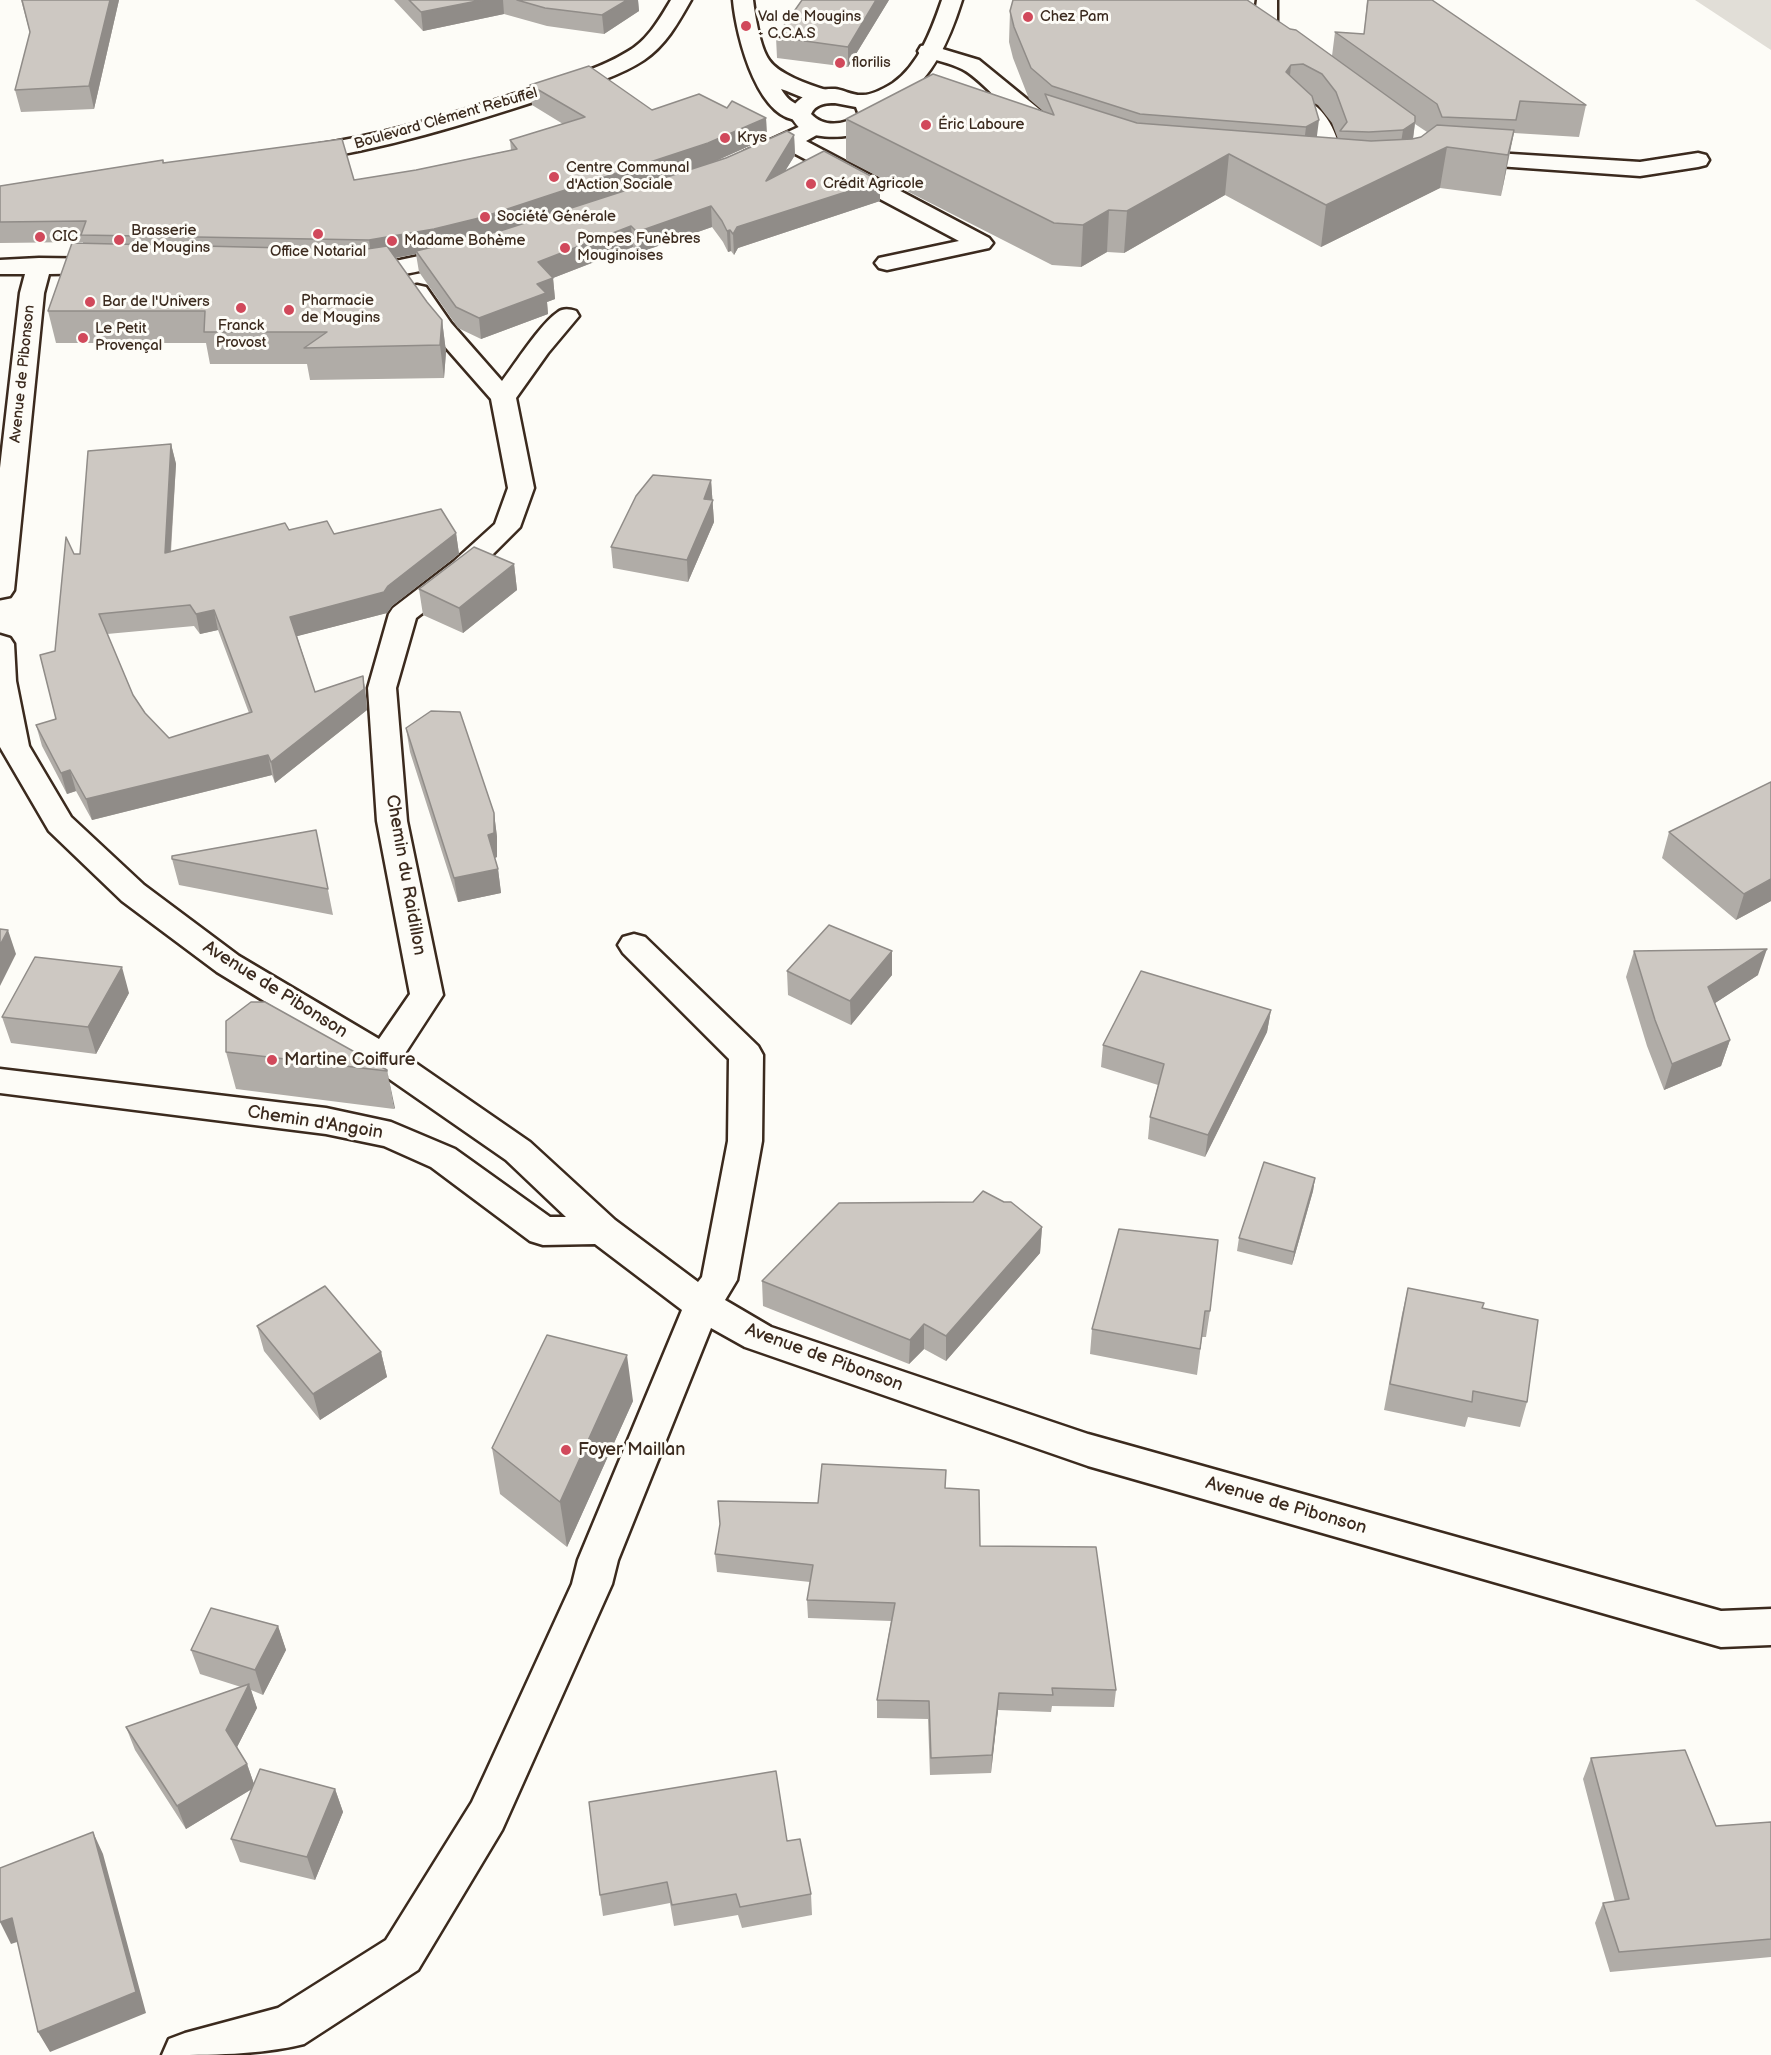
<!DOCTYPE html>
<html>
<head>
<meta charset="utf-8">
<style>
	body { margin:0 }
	canvas { display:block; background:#fdfcf7 }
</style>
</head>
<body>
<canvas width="1771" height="2055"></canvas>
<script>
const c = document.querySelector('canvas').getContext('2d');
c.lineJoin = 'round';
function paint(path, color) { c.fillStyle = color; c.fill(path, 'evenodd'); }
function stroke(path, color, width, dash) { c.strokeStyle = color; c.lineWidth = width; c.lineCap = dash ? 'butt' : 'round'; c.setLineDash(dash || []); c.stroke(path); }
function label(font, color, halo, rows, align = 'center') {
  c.font = font + ' "Balsamiq Sans",sans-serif'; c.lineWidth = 6; c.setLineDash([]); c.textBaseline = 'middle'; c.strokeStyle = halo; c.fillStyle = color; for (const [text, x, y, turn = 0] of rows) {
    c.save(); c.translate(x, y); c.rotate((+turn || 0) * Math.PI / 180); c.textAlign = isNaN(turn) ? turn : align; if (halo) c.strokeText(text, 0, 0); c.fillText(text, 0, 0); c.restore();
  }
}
paint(new Path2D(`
	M1695,0H1771V50Z`), '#e1ded7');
const minor = new Path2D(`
	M671,0H691C678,23 666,45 644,60C615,79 578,88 546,98C465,124 386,149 302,161L294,159L291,154L294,149L302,147C380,136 450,115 524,91C559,80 596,71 627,52C648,40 659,20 671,0Z
	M733,0H753C755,16 760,47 769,60C780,76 814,86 832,92L835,97L832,102C816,106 797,94 781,89C792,108 803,103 811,114L808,119C759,131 736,35 733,0Z
	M1257,0H1277V27L1300,46L1297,51C1286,53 1259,41 1256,29C1253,22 1256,8 1257,0Z
	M929,45L979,60L1061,127L1058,132C1024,140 990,83 962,69C950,63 935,60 921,56L918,51L921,46Z
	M1296,96C1323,103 1336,129 1341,154C1333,166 1314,177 1299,174L1296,169L1299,164L1318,152L1310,126L1285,103L1288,98Z
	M814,120L822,122L825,127L822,132L806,141L989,238L993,243L989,248L887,270L879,268L875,263L879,258L959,241L788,150L760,162L752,164L744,162L741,157L744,152Z
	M1463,151L1640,162L1698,153L1706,155L1709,160L1706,165L1698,167L1640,176L1455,163L1452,158L1455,153Z
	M461,247L469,249L473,254L469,259C439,267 380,283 351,276L347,271L351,266L400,260Z
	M39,258L109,259L117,261L121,266L117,271L109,273L49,274L44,293L14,590L10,596L0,598V468L20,293L25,274H0V260Z
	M417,285L426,287L451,323L502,381C515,364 541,323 558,312C563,308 570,309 576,311L579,316L548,353L516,398L534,488L520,527L473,574L416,618L396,688L407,821L443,995L404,1055L530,1142L615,1220L698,1282L702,1277L728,1141L729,1059L623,953L618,945L623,937L634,934L645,937L758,1046L763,1055L762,1141L737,1280L725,1300L771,1327L1088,1434L1721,1611L1771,1609V1645L1721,1647L1088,1466L745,1347L711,1328L618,1560L612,1584L502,1830L418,1970L304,2044C260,2055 210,2055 162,2055L169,2039L185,2033L278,2008L386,1940L472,1802L485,1774L572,1584L578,1560L682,1310L595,1244L543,1245L530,1241L431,1167L384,1146L326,1134L0,1093V1069L326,1108L391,1122L455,1149L550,1217H566L506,1160L372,1067L217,972L122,901L49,831L0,747V635L10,638L14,644L16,681L29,746L71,817L144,885L239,956L379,1039L410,994L377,821L368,688L389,614L393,608L453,562L495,524L508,488L491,399L433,333L405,292L408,287Z`);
const major = new Path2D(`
	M942,0H962C952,32 936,73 908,93C899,99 887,102 877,105L882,112C878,139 825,141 805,132C798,128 794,121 789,114C796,96 816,88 835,89C844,90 853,96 863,95C872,95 885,88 893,83C919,65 932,29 942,0ZM835,103L856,107L859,115C844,125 824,128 811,114C815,104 826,103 835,103Z`);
stroke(minor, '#3b2a1e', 5);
stroke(major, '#3b2a1e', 5);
paint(minor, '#fdfcf7');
paint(major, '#fdfcf7');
paint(new Path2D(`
	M21,0H119L94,109L21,112L15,90L30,33Z
	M394,0H638L639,11L604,34L547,26L504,14L423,31Z
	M889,0L848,67L777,58L776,37Z
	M1367,0H1432L1586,105L1579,137L1514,133L1501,196L1440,188L1321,247L1225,195L1124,253L1107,252L1081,267L1052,265L846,160V119L1043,111L1029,99L1013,58L1009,42L1010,11L1290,29L1332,56L1335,32L1364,34ZM1314,103L1318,105L1332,123L1338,139L1317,137ZM1415,124L1427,132L1421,137L1413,139Z
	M530,85L652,110L727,108L766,118L767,138L718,160L794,135L795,155L785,171L880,181V201L738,248L734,255L731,251L728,252L723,242L712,227L638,253L633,247L553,278L555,299L547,302L548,314L481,339L458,328L419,272L416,254L395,258L427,302L442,320L446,352L444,378L310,380L307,364H210L206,343H56L48,311L83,244V242L0,243V186L163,160L164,163L354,180L416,170L511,150L510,140L563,124L532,105Z
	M171,444L176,464L171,552L289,530L334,534L456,533L459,554L392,606L387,613L297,636L315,692L363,676L366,697L367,710L275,783L272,775L92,820L76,791L67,794L42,746L36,725L56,719L55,651L74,554H80ZM194,626L200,634L218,630L249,713L169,738L145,713L133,695L107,634Z
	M711,480L714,522L688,582L613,568L611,547Z
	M514,564L517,590L463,633L423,615L419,589Z
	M406,728L494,813L497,837V857L495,858L498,869L501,893L458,902L410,752Z
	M316,830L333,915L179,885L172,859Z
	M1669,832L1771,901L1736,920L1662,858Z
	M892,951V975L851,1025L788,995L787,971Z
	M1634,951L1758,975L1715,1003L1730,1040L1721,1066L1664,1090L1647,1046L1626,977Z
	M129,993L96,1054L11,1043L2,1017Z
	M1271,1010L1267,1032L1205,1157L1148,1139L1150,1117L1158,1085L1101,1067L1103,1045Z
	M226,1052L387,1070L394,1109L236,1089Z
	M1315,1178L1313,1191L1292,1265L1237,1251L1239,1238Z
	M1042,1227L1040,1253L946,1361L924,1349L909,1364L763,1306L762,1281Z
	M1119,1229L1210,1311L1206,1337H1202L1197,1375L1090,1354L1092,1329Z
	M1408,1288L1482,1308L1527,1402L1520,1427L1468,1417L1465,1427L1384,1410L1402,1314Z
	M257,1326L381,1352L387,1377L320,1420L264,1351Z
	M633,1401L567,1547L500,1494L492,1448Z
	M945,1488L980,1546L1116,1690L1114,1707L1052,1706L1051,1712L998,1710L991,1773L930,1775L928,1719L877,1718V1700L891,1621L808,1618L807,1600L810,1582L717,1572L715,1554L818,1503Z
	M278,1626L286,1650L263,1695L251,1690L257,1708L237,1747L247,1764L254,1784L335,1789L343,1812L315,1880L240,1862L231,1839L252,1789L186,1829L135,1750L126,1727L241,1687L200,1674L191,1650Z
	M1591,1758L1716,1826L1771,1822V1957L1610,1972L1595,1923L1603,1903L1615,1902L1583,1779Z
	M787,1841L811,1894L812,1915L742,1928L738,1915L674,1926L670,1903L603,1916L600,1895Z`), '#b0aca7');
paint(new Path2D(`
	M110,0H119L94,109L89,86Z
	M482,0H503L504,14L423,31L421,12Z
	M627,0H638L639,11L604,34L602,15Z
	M876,0H889L848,67V47Z
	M1291,65L1288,96L1286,72Z
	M766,118L767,138L709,164L485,238L416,251V254L372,262L369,240Z
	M1319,120L1315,151L1302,159L1306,127Z
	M1415,122L1411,154L1398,162L1403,130Z
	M1514,130L1506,171L1501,196L1508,155Z
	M794,135L795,155L766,202V181Z
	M1447,147L1440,188L1321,247L1326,205Z
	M1229,154L1225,195L1124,253L1127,211Z
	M880,181V201L738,248L734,255L733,234L737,227Z
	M711,206L712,227L638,253L637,232Z
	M1109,210L1107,252L1081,267L1083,225Z
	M631,226L633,247L553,278L555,299L547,302L548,314L481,339L479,318L537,284L538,262Z
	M730,230L731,251L728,252L727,231Z
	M442,320L446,352L444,378L440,345Z
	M171,444L176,464L169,574L165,553Z
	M711,480L714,522L688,582L687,560L704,499Z
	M456,533L459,554L392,606L387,613L294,637L290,617L388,586Z
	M514,564L517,590L463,633L459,608Z
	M214,610L218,630L200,634L196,614Z
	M363,676L366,697L367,710L275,783L271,762Z
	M268,755L272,775L92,820L86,799Z
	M70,770L76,791L67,794L61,773Z
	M494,813L497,837V857L492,859L488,835Z
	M498,869L501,893L458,902L454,878Z
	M1771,879V901L1736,920L1744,894Z
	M8,930L16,954L0,986V945Z
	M1767,949L1758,975L1700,1013L1708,987Z
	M892,951V975L851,1025L850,1001Z
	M122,967L129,993L96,1054L88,1027Z
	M1271,1010L1267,1032L1205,1157L1208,1135Z
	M1730,1040L1721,1066L1664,1090L1672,1064Z
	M387,1070L395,1108L394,1109L387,1071Z
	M1315,1178L1313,1191L1292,1265L1294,1252Z
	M1042,1227L1040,1253L946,1361V1336Z
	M924,1324V1349L909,1364L910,1340Z
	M381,1352L387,1377L320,1420L313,1394Z
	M627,1355L633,1401L567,1547L560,1502Z
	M278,1626L286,1650L263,1695L255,1670Z
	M249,1684L257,1708L234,1753L226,1730Z
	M999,1693L998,1710L991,1773L992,1755Z
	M247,1764L255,1787L186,1829L177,1806Z
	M335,1789L343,1812L315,1880L307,1857Z
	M93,1832L103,1854L146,2013L50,2052L38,2032Z
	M12,1918L23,1940L11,1944L0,1922Z`), '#908c88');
const building = new Path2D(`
	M22,0H110L89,86L15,90L30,32Z
	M409,0H482L421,12Z
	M517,0H627L602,15L545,8Z
	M802,0H876L848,47L776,37Z
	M1013,0H1247L1290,29L1296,30L1415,116V122L1403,130L1369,132L1340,131L1347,122L1336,92L1322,74L1303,64L1291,65L1286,72L1312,96L1319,120L1306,127L1140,114L1052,86L1031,68L1014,27L1010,11Z
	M1368,0H1432L1586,105L1520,101L1516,120L1442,117L1437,104L1335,32L1364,34Z
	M589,66L652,110L699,94L727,108L732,101L766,118L708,143L483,217L434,229L369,240L81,235L86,221L0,222V186L163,160V163L342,139L354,180L416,170L517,149L510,140L585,117L530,85Z
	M933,74L1054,115L1045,94L1137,123L1371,141L1412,139L1421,137L1437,125L1514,130L1508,155L1447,147L1326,205L1229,154L1127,211L1109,210L1083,225L1054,223L846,119Z
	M787,131L794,135L766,181L824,151L880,181L737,227L733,234L730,230L727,231L722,221L711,206L637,232L631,226L538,262L553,278L537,284L546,293L479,318L456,307L416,251L500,231L726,158Z
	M72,243L330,249H367L387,246L427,302L442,320L440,345L304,348L327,332H204L205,311H48Z
	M171,444L165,553L285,523L289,530L327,521L334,534L441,509L456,533L388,586L384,592L290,617L315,692L363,676L364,689L271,762L268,755L86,799L70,770L61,773L36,725L56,719L40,655L55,651L66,537L74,554H80L88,451ZM190,605L196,614L214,610L252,712L169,738L145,713L133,695L99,614Z
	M653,475L711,480L704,499L713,500L687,560L611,547L636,496Z
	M474,547L514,564L459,608L419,589Z
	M431,711L460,712L494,813V833L488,835L498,869L454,878L406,728Z
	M1771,782V879L1744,894L1669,832Z
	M316,830L328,889L172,859V856Z
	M829,925L892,951L850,1001L787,971Z
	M0,929L8,930L0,945Z
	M1767,949L1708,987L1730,1040L1672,1064L1655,1020L1634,951Z
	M35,957L122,967L88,1027L2,1017Z
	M1141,971L1271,1010L1208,1135L1150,1117L1164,1064L1103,1045Z
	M251,1002H265L387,1070V1071L226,1052V1021Z
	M1264,1162L1315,1178L1294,1252L1239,1238Z
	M983,1191L1004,1202H1011L1042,1227L946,1336L924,1324L910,1340L762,1281L839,1203L973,1202Z
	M1119,1229L1218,1240L1210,1311H1205L1200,1349L1092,1329Z
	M325,1286L381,1352L313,1394L257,1326Z
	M1408,1288L1484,1303L1482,1308L1538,1320L1527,1402L1473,1391L1472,1402L1390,1384Z
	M547,1335L627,1355L560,1502L492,1448Z
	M822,1464L946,1470L945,1488L979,1490L980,1546L1096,1547L1116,1690L1052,1688L1053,1695L999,1693L992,1755L931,1758L929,1701L877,1700L895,1603L807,1600L813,1565L715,1554L720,1524L718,1501L818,1503Z
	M211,1608L278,1626L255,1670L191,1650Z
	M249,1684L226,1730L247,1764L177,1806L126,1727Z
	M1685,1750L1716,1826L1771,1822V1939L1619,1952L1603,1903L1629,1899L1591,1758Z
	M260,1769L335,1789L307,1857L231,1839Z
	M776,1771L787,1841L800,1839L811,1894L740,1907L736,1894L672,1905L667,1882L600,1895L589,1802Z
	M93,1832L136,1992L38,2032L12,1918L0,1922V1868Z`);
paint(building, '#cdc8c2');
stroke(building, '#908c88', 1.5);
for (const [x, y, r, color] of [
	[1028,17,6,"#d1495b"],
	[746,26,6,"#d1495b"],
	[840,63,6,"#d1495b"],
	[926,125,6,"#d1495b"],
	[725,138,6,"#d1495b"],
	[554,177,6,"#d1495b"],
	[811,184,6,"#d1495b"],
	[485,217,6,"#d1495b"],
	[318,234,6,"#d1495b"],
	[40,237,6,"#d1495b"],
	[119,240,6,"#d1495b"],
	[392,241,6,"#d1495b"],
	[565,248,6,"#d1495b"],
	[90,302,6,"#d1495b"],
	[241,308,6,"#d1495b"],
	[289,310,6,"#d1495b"],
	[83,338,6,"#d1495b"],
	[272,1060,6,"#d1495b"],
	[566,1450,6,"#d1495b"]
]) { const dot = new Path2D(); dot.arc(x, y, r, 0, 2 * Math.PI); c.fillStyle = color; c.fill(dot); stroke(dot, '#fdfcf7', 2); }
label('15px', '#3b2a1e', '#fdfcf7', [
	["Val de Mougins",758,17],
	["- C.C.A.S",758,34],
	["Chez Pam",1040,17],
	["florilis",852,63],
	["Éric Laboure",938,125],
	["Krys",737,138],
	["Centre Communal",566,168],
	["d'Action Sociale",566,185],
	["Crédit Agricole",823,184],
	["Société Générale",497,217],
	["Brasserie",131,231],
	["de Mougins",131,248],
	["CIC",52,237],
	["Pompes Funèbres",577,239],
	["Mouginoises",577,256],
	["Madame Bohème",404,241],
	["Office Notarial",318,252,"center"],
	["Pharmacie",301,301],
	["de Mougins",301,318],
	["Bar de l'Univers",102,302],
	["Franck",241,326,"center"],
	["Provost",241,343,"center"],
	["Le Petit",95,329],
	["Provençal",95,346]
], 'left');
label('15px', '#3b2a1e', '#fdfcf7', [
	["Boulevard Clément Rebuffel",446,119,-16],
	["Avenue de Pibonson",23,374,-84]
]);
label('18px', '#3b2a1e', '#fdfcf7', [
	["Chemin du Raidillon",405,875,80],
	["Avenue de Pibonson",275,990,32],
	["Chemin d'Angoin",315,1123,9],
	["Avenue de Pibonson",824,1358,20],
	["Avenue de Pibonson",1286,1506,16]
]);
label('18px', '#3b2a1e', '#fdfcf7', [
	["Martine Coiffure",284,1060],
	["Foyer Maillan",578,1450]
], 'left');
</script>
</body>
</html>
